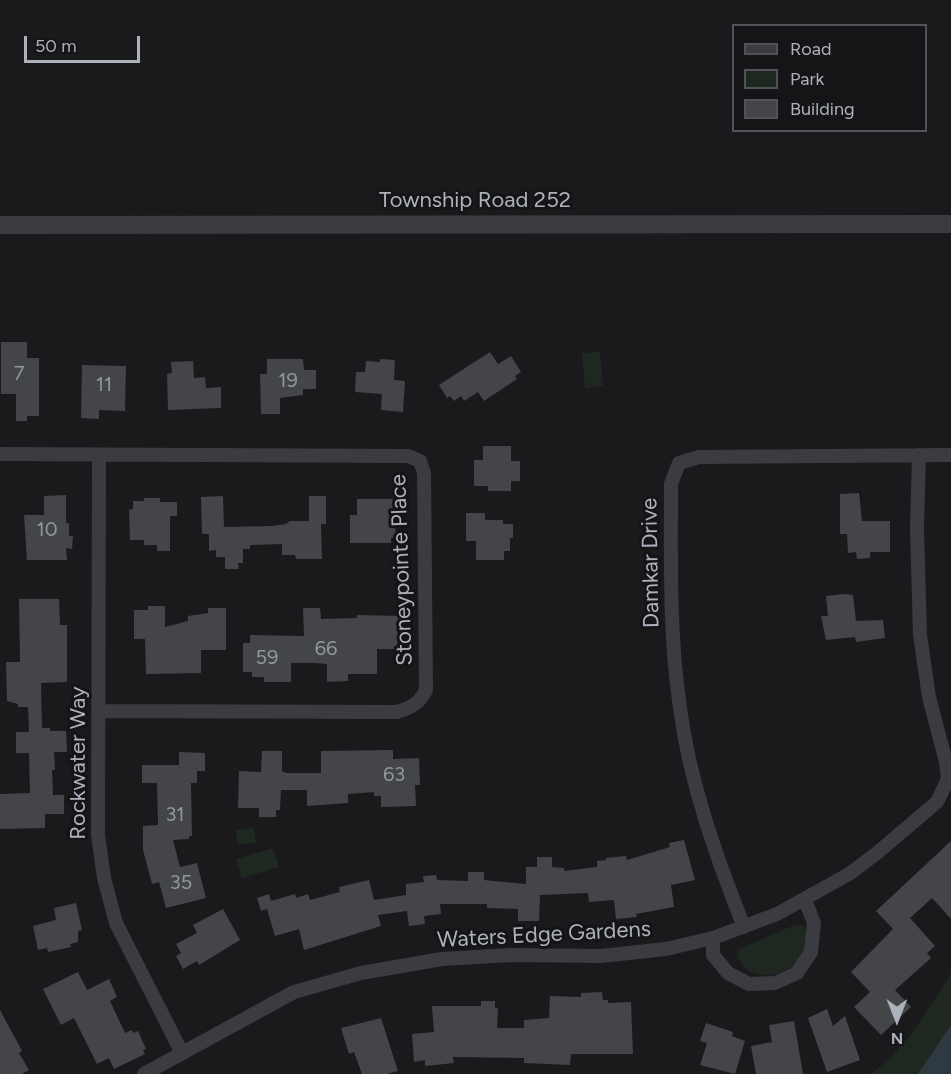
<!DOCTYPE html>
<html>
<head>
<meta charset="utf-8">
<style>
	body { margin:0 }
	#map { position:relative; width:951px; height:1074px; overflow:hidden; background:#1a1a1c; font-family:Figtree,sans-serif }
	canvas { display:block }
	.legend { position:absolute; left:732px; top:24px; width:195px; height:108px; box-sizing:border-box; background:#151517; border:2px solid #515359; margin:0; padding:8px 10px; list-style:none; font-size:18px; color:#acb1bc }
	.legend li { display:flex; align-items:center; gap:12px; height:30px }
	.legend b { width:30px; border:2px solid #515359 }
	.north { position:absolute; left:867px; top:990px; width:60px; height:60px; -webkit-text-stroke:4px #151517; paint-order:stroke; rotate:180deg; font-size:16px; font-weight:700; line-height:24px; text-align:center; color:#acb1bc }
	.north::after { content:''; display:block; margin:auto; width:21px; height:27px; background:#acb1bc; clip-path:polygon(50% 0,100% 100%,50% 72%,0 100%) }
	.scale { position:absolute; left:24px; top:36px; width:116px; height:27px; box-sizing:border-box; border:3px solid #acb1bc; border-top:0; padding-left:8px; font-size:18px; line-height:21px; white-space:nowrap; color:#acb1bc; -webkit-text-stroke:4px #151517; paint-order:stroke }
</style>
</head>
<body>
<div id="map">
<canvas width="951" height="1074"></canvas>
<ul class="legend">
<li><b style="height:8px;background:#3b3c41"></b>Road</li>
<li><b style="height:16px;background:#1f2820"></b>Park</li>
<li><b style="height:16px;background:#444549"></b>Building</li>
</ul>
<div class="north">N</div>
<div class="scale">50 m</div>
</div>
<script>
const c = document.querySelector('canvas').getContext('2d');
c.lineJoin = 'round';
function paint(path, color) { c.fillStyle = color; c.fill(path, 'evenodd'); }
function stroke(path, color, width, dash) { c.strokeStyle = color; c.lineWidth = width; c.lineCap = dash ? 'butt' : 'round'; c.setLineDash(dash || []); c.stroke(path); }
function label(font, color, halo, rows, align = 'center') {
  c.font = font + ' Figtree,sans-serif'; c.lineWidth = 6; c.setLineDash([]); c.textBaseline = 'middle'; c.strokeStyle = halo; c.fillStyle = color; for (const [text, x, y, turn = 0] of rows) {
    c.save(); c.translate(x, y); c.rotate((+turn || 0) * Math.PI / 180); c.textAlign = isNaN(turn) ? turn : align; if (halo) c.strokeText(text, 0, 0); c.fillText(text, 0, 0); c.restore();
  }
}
paint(new Path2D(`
	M600,352L603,386L585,388L582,353Z
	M254,828L256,843L237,844L236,830Z
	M273,848L279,867L242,878L236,859Z
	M797,924L806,927C819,971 748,995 737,954L739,949Z
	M951,974V1074H870C907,1049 927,1010 951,974Z`), '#1f2820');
paint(new Path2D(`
	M951,1025V1074H918Z`), '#2f3941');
paint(new Path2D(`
	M1,342H27V358H39V416H27V421H16V394H1Z
	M490,352L498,364L511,356L521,372L515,376L517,379L484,401L478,392L464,401L461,396L454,401L450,396L447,398L439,385Z
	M267,359H303L304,370H316V389H303V395L280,398V414H261L260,374H267Z
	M380,359L395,360L394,380L405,381L403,412L381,410L382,394L355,392L356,372H365L366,361L380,362Z
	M193,361L194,378L205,377L206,388L221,387V408L168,410L167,374L172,373L171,362Z
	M82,365L126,366L125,411L99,410V419L81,418Z
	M483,446H511V461H520V481H511V491H488V486H474V460H483Z
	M859,493L862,521H890V552H870V558L857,559L856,552L848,553L847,534H840V494Z
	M66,495V523H69V536H73L72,549L66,548L67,560H27L24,515H44V496Z
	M223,496L224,527L272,526L286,524L290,521H309V496H326V524H321L322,559H296L295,555H282V544L250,545V549H243V563H238L239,569H225V557H216V550L209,551V534H202L201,497Z
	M144,498H160V502H177V516H170V551H157V545H144V540H130L129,510L133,509V501H144Z
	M357,499H393L396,537L391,538V543H350V515H357Z
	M466,513H485V520H503V524H513V538H510V551H504V560H476V541H466Z
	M844,594L853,595L856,621L883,620L885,638L856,642L855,637L826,640L821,616H828L826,596Z
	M19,599H59L60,625H67V682L41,683L42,728H50V731H66L67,752H54L55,770H52L53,795H64V814H45V828L0,829V794L30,793L29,753H16V732H29L28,707H18V704L7,701L6,662H20Z
	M148,606H165V627L188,621V616L208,613V608H226V650H201V673L146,674L145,639H134V610H148Z
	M303,608H320L321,619L357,618V615L400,616L397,649H377V674H348V681L327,682V664L315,663H291V682H264V677H252V672H243V643H250V635L304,636Z
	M393,750V759L419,758L420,785H415L416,806L381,807V796H374V792L348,794V803L307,806V790H281L280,810H276V817H259V808H238L239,771L261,772L262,751H282V771L286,773H321V751Z
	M179,752L205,753V771H197V783H191L192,836H189V839L173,840L180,867L197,863L206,898L166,908L159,882L152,884L143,850V826L158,825L157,783H142V765H179Z
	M684,840L695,880L671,885L674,907L636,914L637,917L616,919L614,900L589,902L588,893L540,895L539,921H518V909L487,908V904H440L441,914L424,916L425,924L409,926L407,911L378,915L381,926L304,950L299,929L275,936L267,909L261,911L257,898L269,894L271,901L295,894L296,898L308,894L310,900L340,892L339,887L369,880L374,900L406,895V884L424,882L423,876L436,875L437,880L468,881V872H484V880L526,884V867H537V857H552V867L564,868V871L597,867V861L606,860V858L626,856L627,860L670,847L669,843Z
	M951,841V919L932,898L910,918L935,946L927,953L931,958L895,990L911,1007L881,1035L854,1007L870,992L851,972L893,929L876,911Z
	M76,903L82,930L78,931V942L70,944L71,947L48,952L47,948L38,950L33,926L56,920L54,908Z
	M223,909L240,940L199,965L197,961L183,969L176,956L181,953L176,944L197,933L193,925Z
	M78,972L87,990L109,979L117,997L110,1001L125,1033L132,1030L133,1033L138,1031L146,1049L143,1050L145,1054L114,1069L109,1058L97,1064L74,1018L61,1025L43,989Z
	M602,992L603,1000H608V1003L631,1002L633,1054H571L570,1065L524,1063V1058L453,1057L454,1063L425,1066V1060L414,1062L412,1034L434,1032L432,1006H481V1001H495V1008H498L497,1028H524V1020L549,1018L550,996L581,997V993Z
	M827,1009L833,1026L845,1016L860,1060L827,1072L808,1018Z
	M0,1010L22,1051L19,1053L29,1070L22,1074H0Z
	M381,1018L398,1071L387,1074H362L354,1052L349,1054L341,1028Z
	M794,1021L803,1074H756L751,1046L772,1042L769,1025Z
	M706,1023L733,1032L732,1036L745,1041L735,1074L700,1065L707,1043L700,1041Z`), '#444549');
stroke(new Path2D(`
	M0,454L408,456L420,461L424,473L426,690C420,703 411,708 397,712L99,711
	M99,455L98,835L104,878L116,923L182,1053
	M744,927C716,856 690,784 680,708C669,634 671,559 671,484L679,463L699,457L951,455
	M713,938V955L728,973L749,984L775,983L797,973L811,952L814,923L805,900
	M144,1074L294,992L361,973L442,959L512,955L601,956L666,949L713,938L777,914L849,874L877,853L937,802L948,779L946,762L929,697L920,635L917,528L919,455`), '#3b3c41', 14);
stroke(new Path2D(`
	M0,225L951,224`), '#3b3c41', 18);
label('20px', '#92969f', null, [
	["7",19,374],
	["19",288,381],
	["11",104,385],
	["10",47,530],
	["66",326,649],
	["59",267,658],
	["63",394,775],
	["31",175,815],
	["35",181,883]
]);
label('22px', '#acb1bc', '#151517', [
	["Township Road 252",475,201],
	["Damkar Drive",651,563,-91],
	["Stoneypointe Place",402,570,-92],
	["Rockwater Way",79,763,-90],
	["Waters Edge Gardens",544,935,-3]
]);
</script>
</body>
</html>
